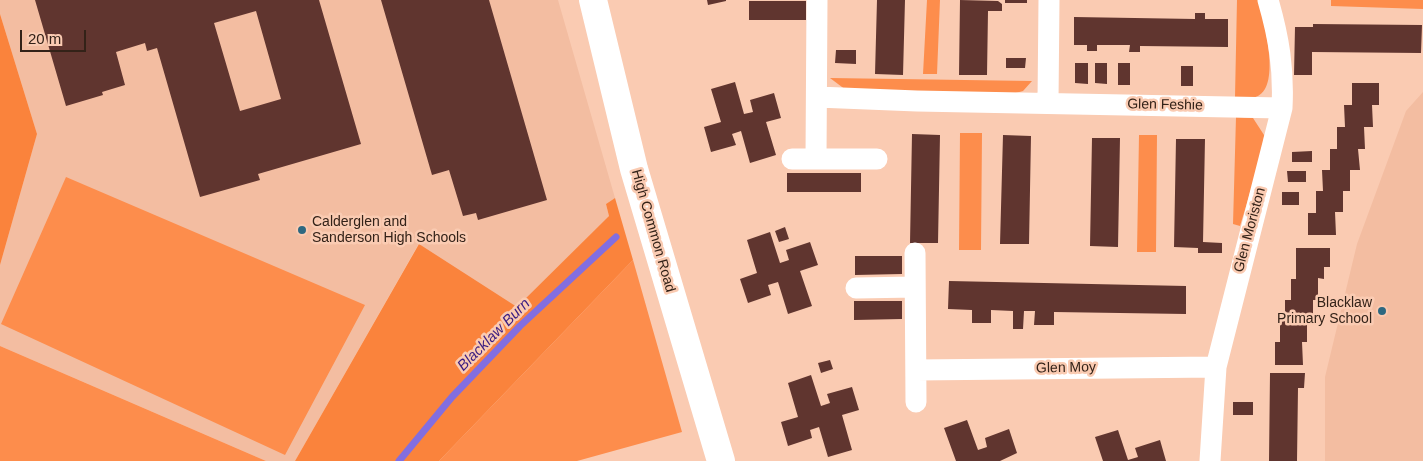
<!DOCTYPE html>
<html>
<head>
<meta charset="utf-8">
<style>
	body { margin:0 }
	#map { position:relative; width:1423px; height:461px; overflow:hidden; background:#facbb2; font-family:Arial,sans-serif }
	canvas { display:block }
	.scale { position:absolute; left:20px; top:30px; width:66px; height:22px; box-sizing:border-box; border:2px solid #332218; border-top:0; padding-left:6px; font-size:15px; line-height:18px; white-space:nowrap; color:#332218; -webkit-text-stroke:4px #facbb2; paint-order:stroke }
</style>
</head>
<body>
<div id="map">
<canvas width="1423" height="461"></canvas>
<div class="scale">20 m</div>
</div>
<script>
const c = document.querySelector('canvas').getContext('2d');
c.lineJoin = 'round';
function paint(path, color) { c.fillStyle = color; c.fill(path, 'evenodd'); }
function stroke(path, color, width, dash) { c.strokeStyle = color; c.lineWidth = width; c.lineCap = dash ? 'butt' : 'round'; c.setLineDash(dash || []); c.stroke(path); }
function label(font, color, halo, rows, align = 'center') {
  c.font = font + ' Arial,sans-serif'; c.lineWidth = 5; c.setLineDash([]); c.textBaseline = 'middle'; c.strokeStyle = halo; c.fillStyle = color; for (const [text, x, y, turn = 0] of rows) {
    c.save(); c.translate(x, y); c.rotate((+turn || 0) * Math.PI / 180); c.textAlign = isNaN(turn) ? turn : align; if (halo) c.strokeText(text, 0, 0); c.fillText(text, 0, 0); c.restore();
  }
}
paint(new Path2D(`
	M0,0H558L615,198L606,204L609,216L517,308L418,245L295,461H266L0,346V265L37,134L0,14Z
	M1423,92V461H1325V377L1357,244L1406,111Z`), '#f3bda1');
paint(new Path2D(`
	M927,0H940L937,74H923Z
	M1237,0H1258C1264,20 1281,85 1258,96C1251,99 1242,98 1235,97Z
	M1331,0H1423V9L1331,6Z
	M830,78L1032,81L1023,91L1012,94L846,90Z
	M1236,117L1253,118L1264,135L1263,150L1240,226L1233,224Z
	M960,133H982L981,250H959Z
	M1139,135H1157L1156,252H1137Z
	M66,177L365,305L285,455L1,324Z
	M633,260L682,432L577,461H439Z
	M0,346L266,461H0Z`), '#fd8d4c');
paint(new Path2D(`
	M0,14L37,134L0,265Z
	M615,198L633,260L439,461H295L419,244L517,307L609,216L606,204Z`), '#fa833c');
stroke(new Path2D(`
	M399,461L452,397L520,326L616,237`), '#826ee0', 7);
paint(new Path2D(`
	M35,0H319L361,144L258,174L260,180L200,197L157,48L147,51L145,43L116,52L125,85L102,92L103,95L66,106ZM256,11L281,99L240,111L214,23Z
	M381,0H489L547,200L478,220L476,213L463,216L449,170L432,175Z
	M707,0H726V1L708,5Z
	M877,0H905L903,75L875,74Z
	M960,0L998,1L1002,4V11H988L987,75H959Z
	M1005,0H1027V3H1005Z
	M749,1H806V20H749Z
	M1195,13H1205V19H1228V47L1140,46V52H1129L1130,45H1097V51H1087V45H1074V17L1195,19Z
	M1313,24L1422,25L1421,53L1312,52V75H1294L1295,27H1313Z
	M836,50H856V64L835,63Z
	M1006,58H1026L1025,68H1006Z
	M1075,63H1088V84L1075,83Z
	M1095,63H1107V84L1095,83Z
	M1118,63H1130V85H1118Z
	M1181,66H1193V86H1181Z
	M735,82L744,114L753,112L750,100L774,93L781,118L766,122L776,155L750,163L741,131L732,134L736,145L711,152L704,127L721,122L711,89Z
	M1352,83H1379V105H1372L1373,127H1364L1365,149H1358L1360,170H1350V191H1343V212H1335L1336,235H1308V213H1316V191H1323L1322,170H1330V149H1337V127H1345L1344,105H1352Z
	M912,134L940,135L938,243H910Z
	M1003,135L1031,136L1029,244H1000Z
	M1092,138H1120L1118,247L1090,246Z
	M1176,139H1205L1203,242L1222,243V253H1198V248L1174,247Z
	M1312,151V162H1292V152Z
	M1287,171H1306V182H1288Z
	M787,173H861V192H787Z
	M1282,192H1299V205H1282Z
	M785,227L789,239L779,242L775,231Z
	M770,232L780,263L789,260L786,250L810,242L818,265L800,271L812,306L788,314L778,282L768,285L771,295L748,303L740,279L757,273L747,240Z
	M1296,248H1330V267H1324V279L1318,278V300H1313V321H1307V342H1302L1303,365H1275V342H1280V321H1285V300H1291V279H1296Z
	M855,256H902V274L855,275Z
	M949,281L1186,286V314L1054,312V325H1034L1035,311H1024L1023,329H1013V311L991,310V323H972V310L948,309Z
	M854,301H902V319L854,320Z
	M830,360L833,369L821,373L818,363Z
	M1270,373H1305L1304,388H1298L1297,461H1269Z
	M811,375L821,406L830,403L827,394L852,387L859,410L842,415L852,450L828,457L819,427L810,430L812,438L788,446L781,422L798,417L788,383Z
	M1233,402H1253V415H1233Z
	M967,420L978,450L987,447L985,438L1009,429L1017,453L1000,461H956L944,428Z
	M1118,430L1128,460L1138,457L1135,448L1160,440L1166,461H1103L1095,437Z`), '#60352f');
stroke(new Path2D(`
	M817,97L917,101L1282,108
	M1048,102L1049,0
	M816,158L817,0
	M792,159H877
	M915,253L916,402
	M856,288L915,287
	M916,370L1216,367
	M1210,461L1216,367L1282,108C1284,69 1279,38 1268,0`), '#fff', 21);
stroke(new Path2D(`
	M593,0L634,169L721,461`), '#fff', 28);
for (const [x, y, r, color] of [
	[302,230,5,"#2d6880"],
	[1382,311,5,"#2d6880"]
]) { const dot = new Path2D(); dot.arc(x, y, r, 0, 2 * Math.PI); c.fillStyle = color; c.fill(dot); stroke(dot, '#facbb2', 2); }
label('14px', '#332218', '#facbb2', [
	["Glen Feshie",1165,105,1],
	["Glen Moriston",1250,230,-75],
	["High Common Road",653,231,74],
	["Glen Moy",1066,368,-1]
]);
label('14px', '#332218', '#facbb2', [
	["Calderglen and",312,222],
	["Sanderson High Schools",312,238],
	["Blacklaw",1372,303,"right"],
	["Primary School",1372,319,"right"]
], 'left');
label('italic 15px', '#3a1c81', '#facbb2', [
	["Blacklaw Burn",494,335,-45]
]);
</script>
</body>
</html>
